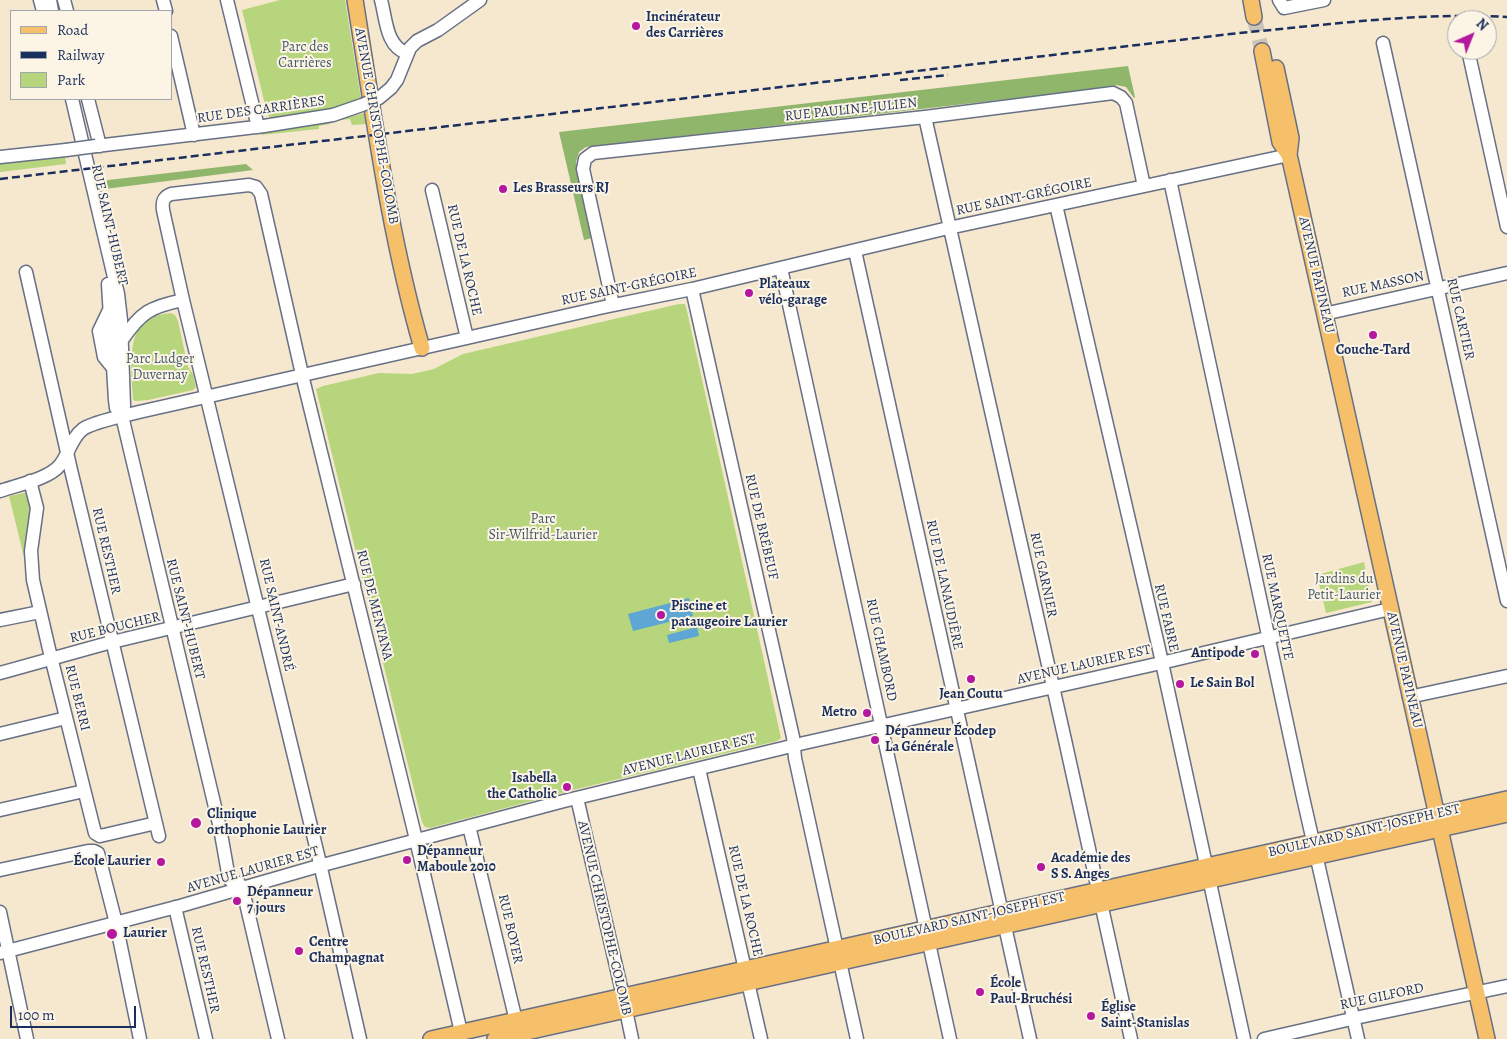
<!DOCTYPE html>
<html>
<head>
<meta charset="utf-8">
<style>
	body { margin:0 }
	#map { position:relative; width:1507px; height:1039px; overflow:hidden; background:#f5e8ce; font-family:Alegreya,serif }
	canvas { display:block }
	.legend { position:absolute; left:10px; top:10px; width:162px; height:90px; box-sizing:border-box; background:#fcf5e5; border:1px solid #a2a6af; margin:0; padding:6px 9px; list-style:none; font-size:15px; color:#1b2f5e }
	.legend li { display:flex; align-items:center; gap:10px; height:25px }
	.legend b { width:25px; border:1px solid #a2a6af }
	.north { position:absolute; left:1447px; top:10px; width:50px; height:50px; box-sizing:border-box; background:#fcf5e5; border:1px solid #a2a6af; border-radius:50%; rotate:44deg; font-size:14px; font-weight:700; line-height:20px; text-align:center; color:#1b2f5e }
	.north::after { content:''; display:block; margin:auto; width:18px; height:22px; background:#b5179e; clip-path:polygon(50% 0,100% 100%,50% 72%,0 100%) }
	.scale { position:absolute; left:10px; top:1006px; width:126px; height:22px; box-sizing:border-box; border:2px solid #1b2f5e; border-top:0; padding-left:6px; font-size:15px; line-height:18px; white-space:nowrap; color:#1b2f5e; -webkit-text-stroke:4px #fcf5e5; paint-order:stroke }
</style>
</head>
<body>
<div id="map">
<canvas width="1507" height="1039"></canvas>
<ul class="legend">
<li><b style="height:6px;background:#f6c06b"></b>Road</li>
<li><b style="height:6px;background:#1b2f5e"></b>Railway</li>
<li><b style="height:14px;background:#b6d57c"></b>Park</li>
</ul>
<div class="north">N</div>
<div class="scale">100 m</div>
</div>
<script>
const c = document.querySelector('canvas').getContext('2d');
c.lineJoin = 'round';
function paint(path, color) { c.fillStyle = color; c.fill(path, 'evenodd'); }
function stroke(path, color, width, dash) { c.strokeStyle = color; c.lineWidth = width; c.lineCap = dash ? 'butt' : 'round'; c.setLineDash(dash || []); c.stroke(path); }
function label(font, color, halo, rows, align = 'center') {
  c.font = font + ' Alegreya,serif'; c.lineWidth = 4; c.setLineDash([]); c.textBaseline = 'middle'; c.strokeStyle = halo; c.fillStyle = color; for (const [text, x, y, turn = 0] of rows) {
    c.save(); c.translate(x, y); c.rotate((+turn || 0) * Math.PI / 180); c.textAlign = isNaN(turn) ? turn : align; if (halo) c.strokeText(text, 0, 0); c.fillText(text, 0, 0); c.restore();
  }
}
paint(new Path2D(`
	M280,0H345L361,99L341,107L270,118L267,113L242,10Z
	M364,113L367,124L352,125L350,119L334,121Z
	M329,120L330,124L319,126V129L261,135L260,131Z
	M65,155L66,164L0,172V163Z
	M679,304H685L687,311L781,738L777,741L577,789L430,828L425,827L422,822L316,389L323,386L379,373L412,374L434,369L463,354Z
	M171,313L175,315L178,321L188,367L193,374L196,387L193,390L148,400L135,401L133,399C132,377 125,331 149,319C155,315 164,314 171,313Z
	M29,492L31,514L28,530L26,565L9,496Z
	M1364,562L1372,602L1326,613L1317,575Z`), '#b6d57c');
paint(new Path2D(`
	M1128,66L1135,97L1134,98L1126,87L1116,85L1115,87L586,147L579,152L576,162L592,238L584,240L559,132Z
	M246,164L253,170L105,189L104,182L108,180Z`), '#90b66c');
paint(new Path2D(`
	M689,598L693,616L633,631L628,614Z
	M697,627L699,636L669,643L667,635Z`), '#5ea7d5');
stroke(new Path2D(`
	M1254,17L1262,51`), '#c9c3b8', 15, [15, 8]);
const minor = new Path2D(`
	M40,0L43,11
	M50,0L52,11
	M64,0L67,11
	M163,0L166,11
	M227,0L258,127
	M381,0C386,18 386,47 407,53
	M1279,0L1284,8L1324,0
	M171,36L194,135
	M1383,43L1507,601
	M1468,50L1507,227
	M391,88L397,80L410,48L417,41L438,30L480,0
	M72,99L118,294L121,320L124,406L122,416L220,828L228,873L231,881L241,888
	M88,99L100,146
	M925,117L1065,740L1131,1039
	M96,146L264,126L333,115L362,105
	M0,157L66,150
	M1170,180L1302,793L1358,1039
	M432,190L467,338
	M1056,205L1159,649L1244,1039
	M855,251L1030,1039
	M781,268L950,1039
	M26,272L71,470L159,836
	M108,284L115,400L116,408L122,416
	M692,289L793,737L795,758L837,949
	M613,305L583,169L585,159L593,153L925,117L1113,93L1121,97L1126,103L1144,186
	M110,308L99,331L104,357L113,368
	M1324,314L1507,273
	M122,340C141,312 150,307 183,300
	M30,481L37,508L31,551L33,580L49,649L95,833L100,836L156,823
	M0,491C17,485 49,479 60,465C69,454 71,438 83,429C95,421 124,416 139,412L604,307L692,289L944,229L1289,155
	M0,620L40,612
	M0,673L108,643L354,584
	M1409,697L1507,676
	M0,734L66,718
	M699,769L761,1039
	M577,798L623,996L632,1039
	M0,810L84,791
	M469,826L518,1029
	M0,870L88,851H94L98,853L116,923L140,1039
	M239,883L245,899L278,1039
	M175,907L206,1039
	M0,912L27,1039
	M0,953L180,906L315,867L564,801L804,743L1161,663L1390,609
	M840,962L857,1039
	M360,1039L318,855L183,300L163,210C162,202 163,197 171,194L249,185L256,187L261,194L304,383L413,827L461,1032
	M1264,1039L1360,1017L1507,986`);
const major = new Path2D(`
	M355,0C374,117 389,234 422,348
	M1251,0L1254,17
	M1262,51L1280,142L1289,155L1292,168L1487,1039
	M1276,68L1291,138L1289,155
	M431,1039L1507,799
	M495,1039L1507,814`);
stroke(minor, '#677085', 15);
stroke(major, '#677085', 18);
stroke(minor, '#fff', 12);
stroke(major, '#f6c06b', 15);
stroke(new Path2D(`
	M900,80L948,75
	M0,179L1239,33C1328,25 1417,12 1507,17`), '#1b2f5e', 2.5, [8, 4]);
const minorBridge = new Path2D(`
	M362,105L379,98L391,88
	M66,150L96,146`);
stroke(minorBridge, '#677085', 15, []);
stroke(minorBridge, '#fff', 12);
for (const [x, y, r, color] of [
	[636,26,5,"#b5179e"],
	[503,189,5,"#b5179e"],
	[749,293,5,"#b5179e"],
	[1373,335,5,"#b5179e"],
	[661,615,5,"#b5179e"],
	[1255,654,5,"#b5179e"],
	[971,679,5,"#b5179e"],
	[1180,684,5,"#b5179e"],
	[867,713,5,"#b5179e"],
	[875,740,5,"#b5179e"],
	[567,787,5,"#b5179e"],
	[196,823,6,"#b5179e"],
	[407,860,5,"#b5179e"],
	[161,862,5,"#b5179e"],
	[1041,867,5,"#b5179e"],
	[237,901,5,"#b5179e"],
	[112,934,6,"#b5179e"],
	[299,951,5,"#b5179e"],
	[980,992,5,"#b5179e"],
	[1091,1016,5,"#b5179e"]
]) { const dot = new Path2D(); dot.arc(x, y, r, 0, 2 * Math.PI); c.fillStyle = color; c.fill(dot); stroke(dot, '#fcf5e5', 2); }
label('bold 14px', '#1b2f5e', '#fcf5e5', [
	["Incinérateur",646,18],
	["des Carrières",646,34],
	["Les Brasseurs RJ",513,189],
	["Plateaux",759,285],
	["vélo-garage",759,301],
	["Couche-Tard",1373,351,"center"],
	["Piscine et",671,607],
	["pataugeoire Laurier",671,623],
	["Antipode",1245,654,"right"],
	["Le Sain Bol",1190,684],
	["Jean Coutu",971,695,"center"],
	["Metro",857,713,"right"],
	["Dépanneur Écodep",885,732],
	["La Générale",885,748],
	["Isabella",557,779,"right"],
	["the Catholic",557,795,"right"],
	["Clinique",207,815],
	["orthophonie Laurier",207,831],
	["Dépanneur",417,852],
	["Maboule 2010",417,868],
	["Académie des",1051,859],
	["S S. Anges",1051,875],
	["École Laurier",151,862,"right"],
	["Dépanneur",247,893],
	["7 jours",247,909],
	["Laurier",123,934],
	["Centre",309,943],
	["Champagnat",309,959],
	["École",990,984],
	["Paul-Bruchési",990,1000],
	["Église",1101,1008],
	["Saint-Stanislas",1101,1024]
], 'left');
label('14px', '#425866', '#fcf5e5', [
	["Parc des",305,48],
	["Carrières",305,64],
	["Parc Ludger",160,360],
	["Duvernay",160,376],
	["Parc",543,520],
	["Sir-Wilfrid-Laurier",543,536],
	["Jardins du",1344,580],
	["Petit-Laurier",1344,596]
]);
label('14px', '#1b2f5e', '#fcf5e5', [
	["RUE DES CARRIÈRES",261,110,-8],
	["RUE PAULINE-JULIEN",851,110,-6],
	["AVENUE CHRISTOPHE-COLOMB",376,126,80],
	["RUE SAINT-GRÉGOIRE",1024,197,-12],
	["RUE SAINT-HUBERT",109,225,77],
	["RUE DE LA ROCHE",464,260,77],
	["AVENUE PAPINEAU",1316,275,77],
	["RUE MASSON",1383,285,-12],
	["RUE SAINT-GRÉGOIRE",629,287,-12],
	["RUE CARTIER",1460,319,77],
	["RUE DE BRÉBEUF",761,527,77],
	["RUE RESTHER",106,551,77],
	["RUE GARNIER",1043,575,78],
	["RUE DE LANAUDIÈRE",944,585,78],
	["RUE DE MENTANA",374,605,76],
	["RUE MARQUETTE",1277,607,78],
	["RUE SAINT-ANDRÉ",276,615,77],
	["RUE FABRE",1166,618,77],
	["RUE SAINT-HUBERT",185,619,76],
	["RUE BOUCHER",115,628,-14],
	["RUE CHAMBORD",881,650,78],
	["AVENUE LAURIER EST",1084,665,-13],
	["AVENUE PAPINEAU",1404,670,77],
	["RUE BERRI",77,698,76],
	["AVENUE LAURIER EST",689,755,-14],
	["BOULEVARD SAINT-JOSEPH EST",1364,831,-13],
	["AVENUE LAURIER EST",253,870,-16],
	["RUE DE LA ROCHE",745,901,77],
	["AVENUE CHRISTOPHE-COLOMB",604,918,77],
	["BOULEVARD SAINT-JOSEPH EST",969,919,-13],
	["RUE BOYER",510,929,77],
	["RUE RESTHER",205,970,77],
	["RUE GILFORD",1382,997,-12]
]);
</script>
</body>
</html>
